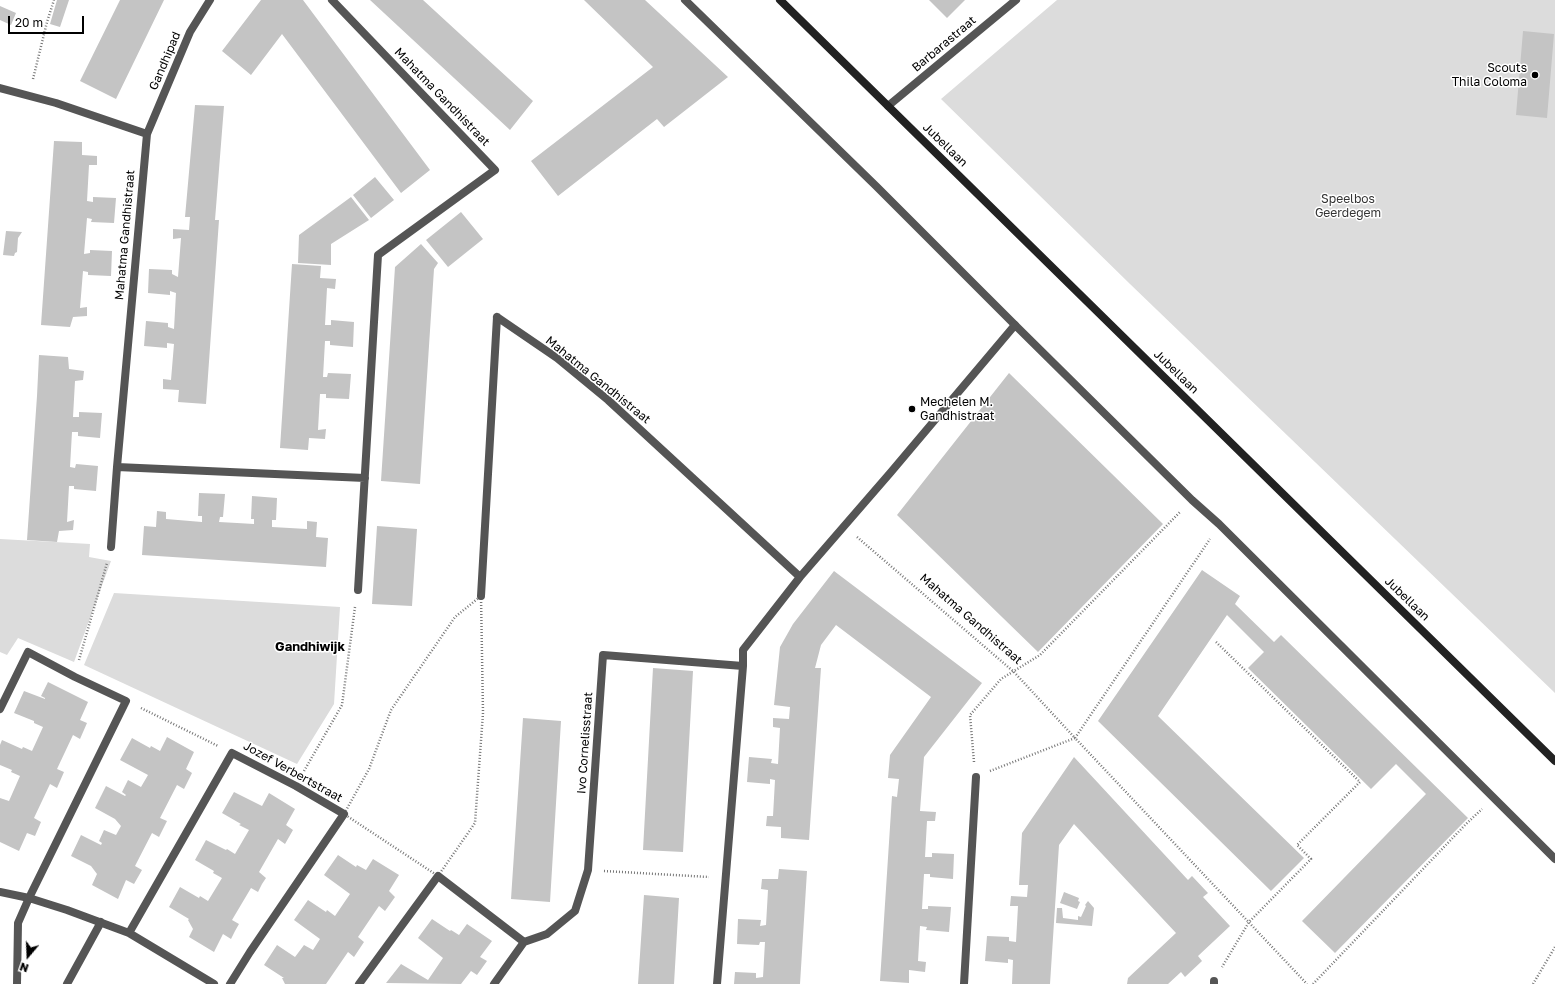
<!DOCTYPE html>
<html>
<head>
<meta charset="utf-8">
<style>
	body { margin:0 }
	#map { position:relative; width:1555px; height:984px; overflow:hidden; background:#fff; font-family:"Golos Text",sans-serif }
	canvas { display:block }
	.north { position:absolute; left:8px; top:936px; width:40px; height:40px; -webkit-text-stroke:3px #fff; paint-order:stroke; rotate:199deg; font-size:11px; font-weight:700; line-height:16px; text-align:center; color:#000 }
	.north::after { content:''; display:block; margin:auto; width:14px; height:18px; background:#000; clip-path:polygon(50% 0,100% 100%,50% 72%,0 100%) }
	.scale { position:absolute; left:8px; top:16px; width:76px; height:18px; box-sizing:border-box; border:2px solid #000; border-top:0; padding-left:5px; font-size:12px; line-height:14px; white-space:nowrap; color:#000; -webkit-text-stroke:3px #fff; paint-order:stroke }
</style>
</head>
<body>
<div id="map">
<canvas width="1555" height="984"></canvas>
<div class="north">N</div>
<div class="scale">20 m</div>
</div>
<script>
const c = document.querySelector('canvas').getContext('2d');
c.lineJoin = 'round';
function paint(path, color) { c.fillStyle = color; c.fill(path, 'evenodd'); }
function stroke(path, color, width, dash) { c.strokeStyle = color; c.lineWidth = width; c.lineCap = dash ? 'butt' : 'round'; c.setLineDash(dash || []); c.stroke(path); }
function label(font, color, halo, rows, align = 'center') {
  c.font = font + ' "Golos Text",sans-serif'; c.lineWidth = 3; c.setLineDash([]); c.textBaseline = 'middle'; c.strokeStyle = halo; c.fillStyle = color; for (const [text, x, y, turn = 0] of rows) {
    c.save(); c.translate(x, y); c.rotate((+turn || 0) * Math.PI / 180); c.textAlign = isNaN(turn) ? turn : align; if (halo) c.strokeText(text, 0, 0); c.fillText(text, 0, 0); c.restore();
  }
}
paint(new Path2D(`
	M1057,0H1555V693L1130,284L941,99Z
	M0,539L90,544L89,557L111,561L74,662L18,638L7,655L0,652Z
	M114,593L340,607L334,704L297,764L84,665Z`), '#dcdcdc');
paint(new Path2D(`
	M57,0H69L60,27L50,24Z
	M120,0H164L116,99L80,81Z
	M261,0H303L430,170L401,193L282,34L251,75L222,51Z
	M370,0H423L533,101L510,130Z
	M584,0H645L728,77L664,127L657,119L558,196L531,161L653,67Z
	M929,0H965L947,18Z
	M0,6L16,13L11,25L0,20Z
	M1523,31L1554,34L1547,118L1516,115Z
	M195,105L224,106L215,220H219L206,404L178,402L179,390L163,389V379L171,380L174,344L167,343V348L144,346L146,321L168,323V327L174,329L176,293L170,291V295L148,293L149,269L172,270V274L178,277L181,238L173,239V229L189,230L190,217H185Z
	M54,141L82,142V155L97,156V165H89L87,201L93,202V197L116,198L114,223L91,222L92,219L87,218L84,254L90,253V250L112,251L111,276L88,275V272L83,271L80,308L87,307V316L73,317L70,327L41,325Z
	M375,177L394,200L371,218L353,195Z
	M351,197L369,220L331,244V265L298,263L299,235Z
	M461,212L483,239L448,267L426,240Z
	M6,231L22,232L18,238L17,252L15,253L14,256L3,255Z
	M421,244L438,263L434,269L420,484L381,481L395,267Z
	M292,264L321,266L320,278L336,279L335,289L327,288L325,325H331V320L354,322L353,347L330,345V341H325L323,377H327L328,373L351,374L349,399L326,398V394H320L318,430L326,429L325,439L309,438L308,450L280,448Z
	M39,355L68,357L69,369L84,371L83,380L75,381L73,417H79V412L102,413L100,438L78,436V432H72L70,467L75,468L76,464L98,466L96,491L74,489V486H69L67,522L74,520L73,530L59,531L57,542L27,540L37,396Z
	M1009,373L1163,524L1038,652L897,515Z
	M199,493L225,494L223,517H220L219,522L237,523L254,524V519H251L252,496L277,498L276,520H272V527L307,529V521L317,522L316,537L328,538L326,567L142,555L144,526L156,527L157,511L166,512V519L202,522V516H198Z
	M377,526L417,529L412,606L372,604Z
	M1202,570L1240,596L1235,604L1274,642L1281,635L1468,818L1335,953L1302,921L1426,794L1396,764L1371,789L1248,668L1264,652L1227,615L1158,716L1304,858L1271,891L1098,721Z
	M834,571L982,683L924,757L920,811L936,812L935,821H927L925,857H932V853L954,854L953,879L930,877V874H924L922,909H928V906L951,907L949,932L926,930L927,927L920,926L918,961L926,962L925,972L909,970V983L880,981L892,796L897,797L899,779L888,778L890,755L931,697L836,625L821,645L815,668H821L809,840L781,838V827L766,826L767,816H773L775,780L770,779V784L747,782L749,757L772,759L771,763L778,764L780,728L773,727V718L789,719L790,707L774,705L780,647L793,624Z
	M653,668L693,671L683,852L643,850Z
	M48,682L88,702L80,720L87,723L80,739L73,735L57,769L64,772L57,788L50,784L34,818L41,822L35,836L27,833L19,851L0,842V798L9,801L20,776L11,772L12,770L0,765V745L2,740L22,749L23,747L32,751L43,727L34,723V721L14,713L24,691L45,699V698L41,696Z
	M523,718L561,721L550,902L511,899Z
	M167,737L194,752L186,769L192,773L184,789L177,785L160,818L167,821L159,837L152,833L135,866L142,870L134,884L126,880L118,899L92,885L97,874L91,866L71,856L81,835L101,845L102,843L99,841L104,830L116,835L121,826L115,819L95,808L106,786L125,796L126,795L122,792L128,780L141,787L148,775L120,760L132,738L150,748L151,746L160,751Z
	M1074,757L1188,880L1192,876L1208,893L1203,897L1230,926L1198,956L1202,961L1185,977L1181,972L1168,984H1127L1128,978L1176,933L1074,824L1059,845L1050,984H1012L1013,960L1008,959V963L985,961L987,936L1009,937V941L1016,942L1018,906H1010L1011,896L1027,897L1028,885H1019L1022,833Z
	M234,792L262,806L269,793L295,809L286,825L293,830L285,844L278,839L259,872L266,878L262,884L258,892L251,888L232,920L239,924L235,931L231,939L223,934L214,952L189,937L193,929L188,920L189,919L169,907L180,887L199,898L200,896L208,901L222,878L213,873L214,871L195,860L206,840L226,850L227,849L235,854L249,830L239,825L241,824L222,813Z
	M338,855L356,867L357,865L366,870L373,859L399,875L389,891L395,897L385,911L379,906L358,937L364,942L354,957L348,952L326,984H285L282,978H284L264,965L277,945L295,957L304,945L313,950L320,939L294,920L308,900L326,912L327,910L335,916L350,894L324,875Z
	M779,869L807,871L800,984H734L735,972L756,973V978L763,977L765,942H760L759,945L737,944L738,919L761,920L760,926L766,925L768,890L761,889L762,879H778Z
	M1064,892L1079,898L1078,901L1080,902L1077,909L1060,903Z
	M644,895L679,898L674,984H638Z
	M1088,901L1094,908L1092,926L1056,923L1057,908H1062L1063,918L1078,920V916L1081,917L1086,906L1085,905Z
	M432,919L450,931L451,930L459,935L467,924L492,941L480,957L487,961L477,975L471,971L461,984L386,983L401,964L428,980L443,958L418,938Z`), '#c4c4c4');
stroke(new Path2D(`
	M33,79L47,22L54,0
	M857,537L1014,672L1075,738L1210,539
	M481,596L483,713L475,823L438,876L344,814L369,769L391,710L455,617Z
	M1216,642L1360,782L1297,845L1311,859L1249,922L1222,967
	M79,660L107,563
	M141,708L218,746
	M974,762L970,715L1001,679L1040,655L1180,512
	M304,771L342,705L355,607
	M990,771L1075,738L1307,984
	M604,871L709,877
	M1313,984L1466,824L1482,809
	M1533,984L1555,947`), '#777', 2.5, [1, 2]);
stroke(new Path2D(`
	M685,0L876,186L1015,325`), '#555', 8);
stroke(new Path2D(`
	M332,0L495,170L378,255L358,590
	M0,88L56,103L147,134
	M888,106L1016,0
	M497,317L557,358L608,400L800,577
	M117,467L365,478
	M111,547L117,467L147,134L190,32L210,0
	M481,596L497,317
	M0,709L28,652L75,677L126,701L29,898L18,923L17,984
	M0,892L29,898L67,910L129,933L214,984
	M129,933L232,753L296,786L344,814L250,952L230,984
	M524,942L547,934L575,911L588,870L603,655L743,666
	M67,984L101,922
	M359,984L438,876L524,942
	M494,984L524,942
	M717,984L743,666V650L800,577L891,472L1015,325L1192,500L1219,524L1555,859
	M964,984L976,777
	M1214,984V981`), '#555', 8);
stroke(new Path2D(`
	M780,0L1555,761`), '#222', 8);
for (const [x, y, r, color] of [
	[1535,75,4,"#000"],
	[912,409,4,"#000"]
]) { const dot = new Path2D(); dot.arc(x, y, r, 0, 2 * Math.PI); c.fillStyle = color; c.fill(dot); stroke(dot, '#fff', 1.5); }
label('12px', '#000', '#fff', [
	["Barbarastraat",944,44,-40],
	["Gandhipad",165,61,-67],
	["Mahatma Gandhistraat",442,97,46],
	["Jubellaan",945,145,44],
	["Mahatma Gandhistraat",125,235,-85],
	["Jubellaan",1176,372,44],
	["Mahatma Gandhistraat",598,380,39],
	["Jubellaan",1407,599,44],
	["Mahatma Gandhistraat",971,619,41],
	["Ivo Cornelisstraat",585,743,-86],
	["Jozef Verbertstraat",293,772,29]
]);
label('12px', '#000', '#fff', [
	["Scouts",1527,68],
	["Thila Coloma",1527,82],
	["Mechelen M.",920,402,"left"],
	["Gandhistraat",920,416,"left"]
], 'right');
label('12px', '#333', '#fff', [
	["Speelbos",1348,199],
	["Geerdegem",1348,213]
]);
label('bold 13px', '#000', '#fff', [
	["Gandhiwijk",310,647]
]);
</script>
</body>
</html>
